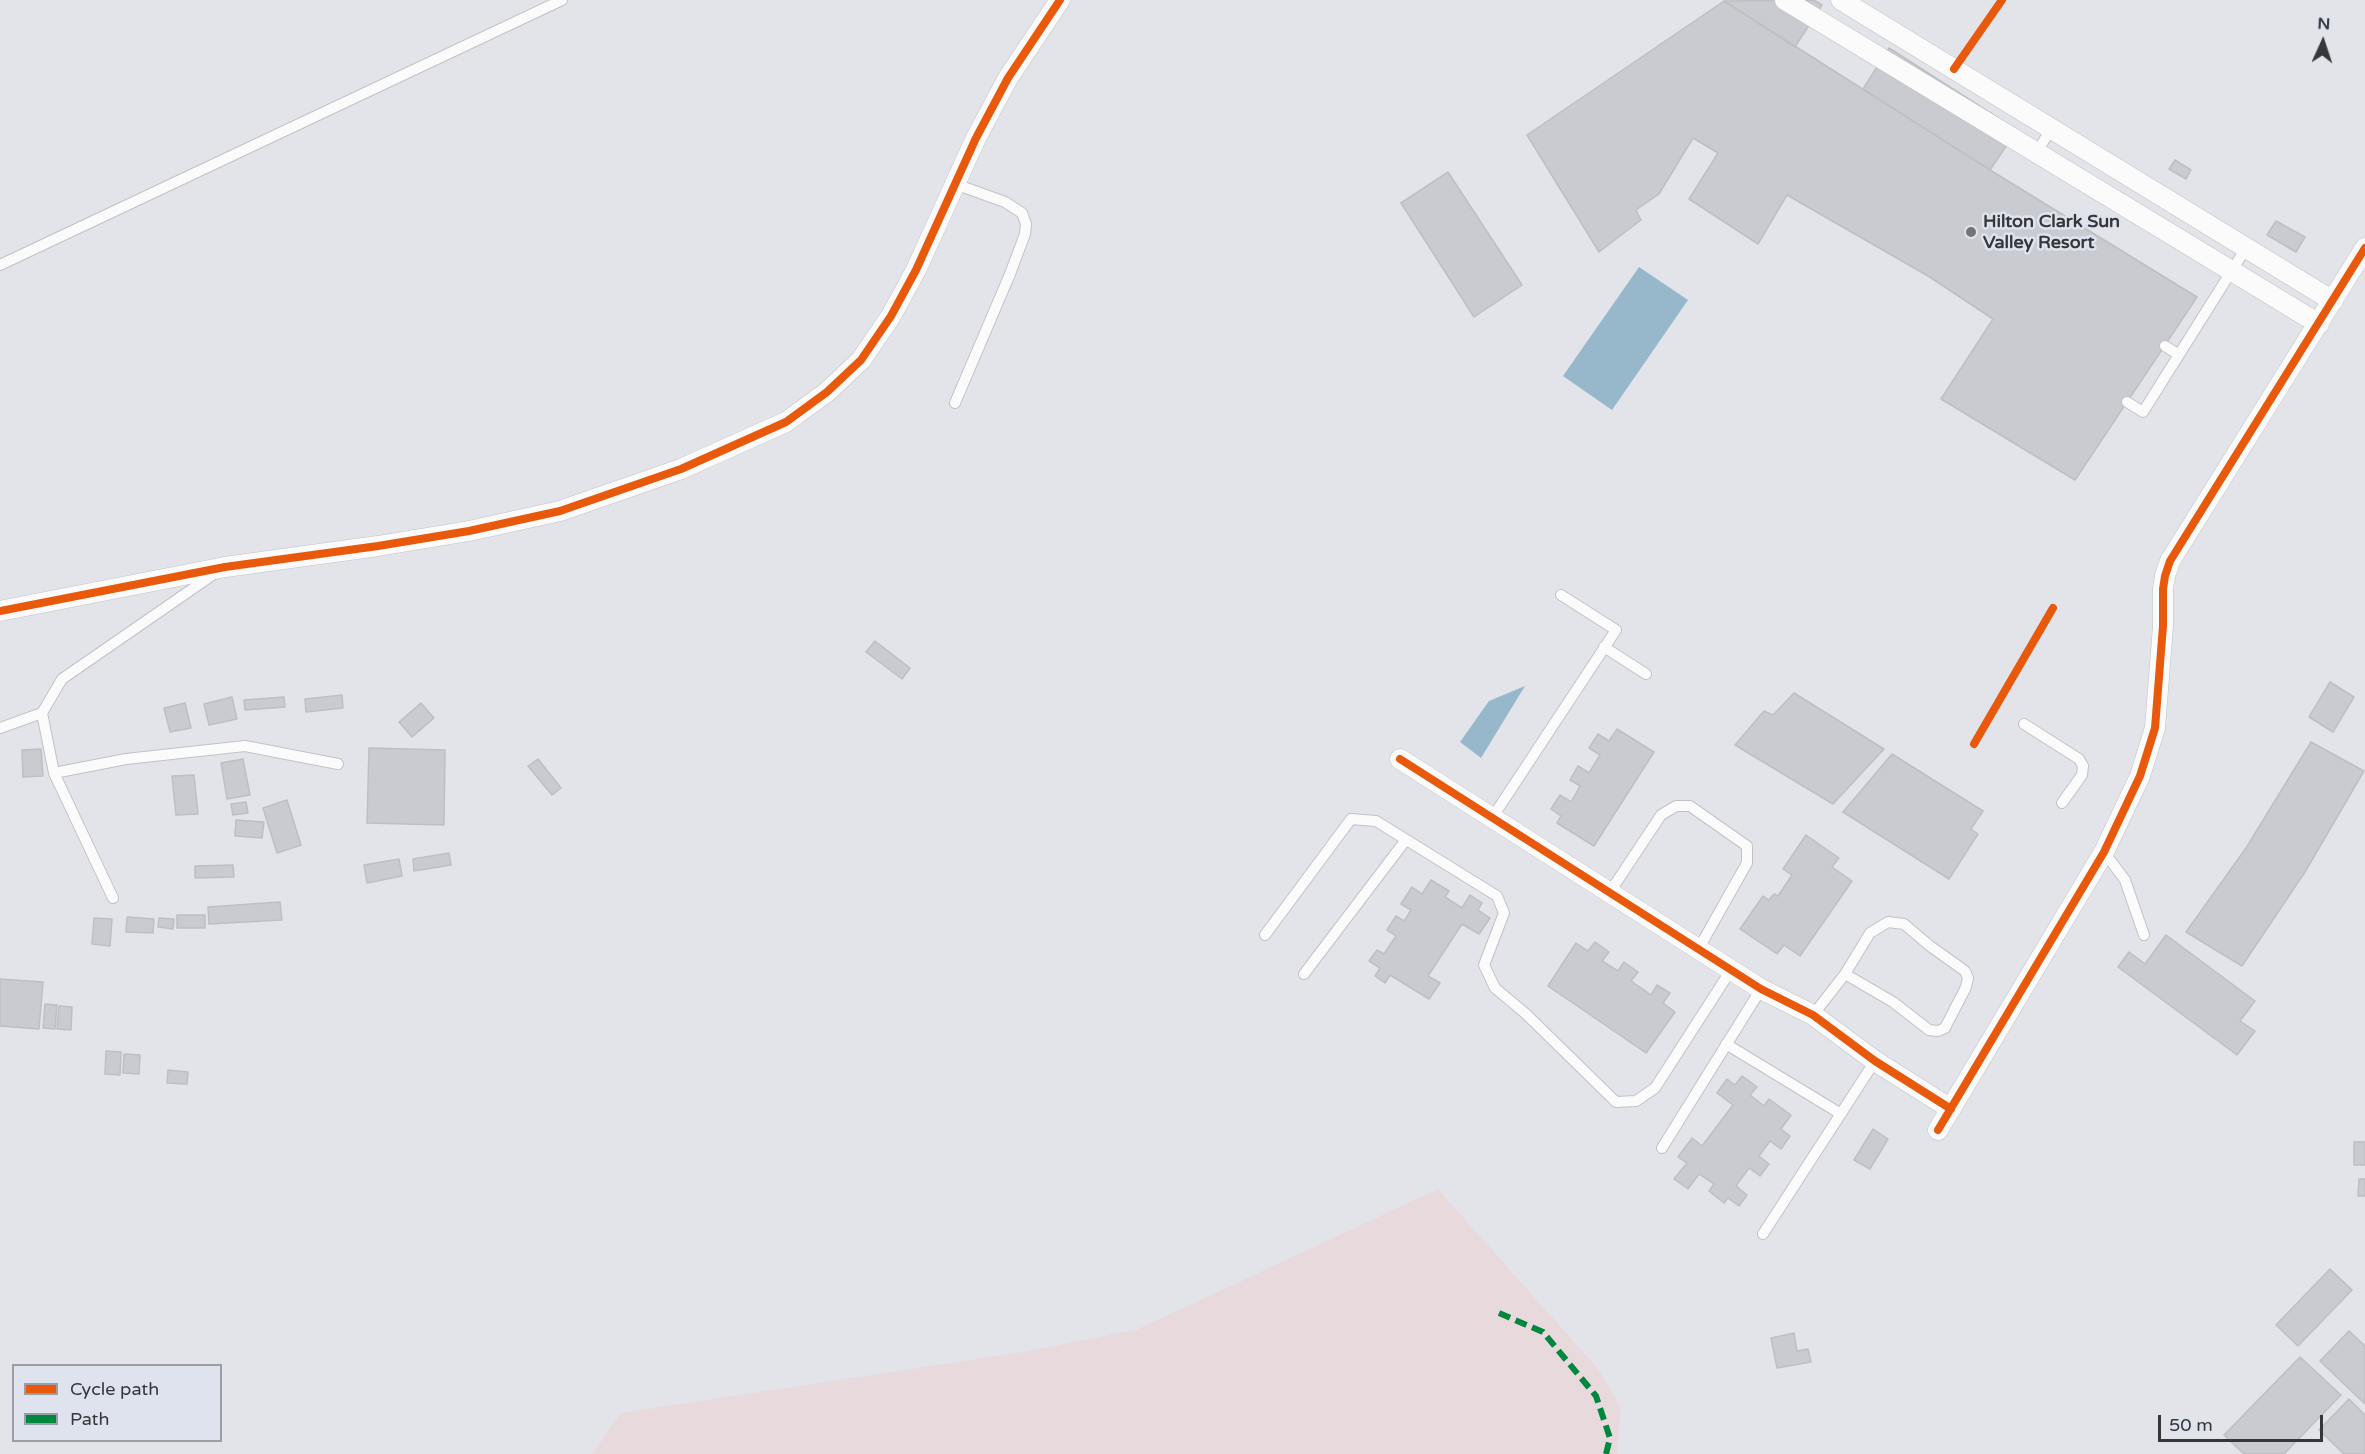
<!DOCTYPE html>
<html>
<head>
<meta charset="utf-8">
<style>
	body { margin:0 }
	#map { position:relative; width:2365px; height:1454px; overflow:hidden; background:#e2e4ea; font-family:"Varela Round",sans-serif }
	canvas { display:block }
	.legend { position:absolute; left:12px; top:1364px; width:210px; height:78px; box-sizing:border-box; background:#dfe3ee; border:2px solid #9b9ea6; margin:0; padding:8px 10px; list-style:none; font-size:18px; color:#35373b }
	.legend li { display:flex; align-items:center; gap:12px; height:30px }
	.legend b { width:30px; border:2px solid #9b9ea6 }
	.north { position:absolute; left:2293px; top:12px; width:60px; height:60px; -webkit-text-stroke:4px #dfe3ee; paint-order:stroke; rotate:3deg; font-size:16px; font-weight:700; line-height:24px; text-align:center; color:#35373b }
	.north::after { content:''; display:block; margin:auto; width:21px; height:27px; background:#35373b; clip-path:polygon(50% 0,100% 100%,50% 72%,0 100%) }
	.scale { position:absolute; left:2158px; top:1415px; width:165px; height:27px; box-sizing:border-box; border:3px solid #35373b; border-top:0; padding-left:8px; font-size:18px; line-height:21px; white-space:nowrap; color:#35373b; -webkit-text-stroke:4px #dfe3ee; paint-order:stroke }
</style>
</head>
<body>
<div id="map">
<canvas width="2365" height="1454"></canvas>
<ul class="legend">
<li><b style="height:8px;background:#e8590c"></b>Cycle path</li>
<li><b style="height:8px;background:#00873e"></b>Path</li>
</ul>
<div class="north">N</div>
<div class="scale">50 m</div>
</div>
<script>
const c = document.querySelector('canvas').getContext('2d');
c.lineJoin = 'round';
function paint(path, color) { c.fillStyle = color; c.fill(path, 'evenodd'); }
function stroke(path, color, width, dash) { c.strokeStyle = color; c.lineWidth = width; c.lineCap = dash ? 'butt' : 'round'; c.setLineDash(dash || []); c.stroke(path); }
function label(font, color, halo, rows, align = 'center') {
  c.font = font + ' "Varela Round",sans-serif'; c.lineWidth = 5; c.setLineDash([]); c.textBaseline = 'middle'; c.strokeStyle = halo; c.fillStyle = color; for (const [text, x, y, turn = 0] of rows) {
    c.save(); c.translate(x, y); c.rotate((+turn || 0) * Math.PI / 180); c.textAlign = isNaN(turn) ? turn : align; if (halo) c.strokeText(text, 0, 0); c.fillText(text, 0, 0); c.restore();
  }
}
paint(new Path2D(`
	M1438,1189L1600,1371L1621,1409L1617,1454H592L621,1413L1017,1353L1136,1330Z`), '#e8dadc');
paint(new Path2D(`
	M1639,267L1688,300L1612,410L1563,376Z
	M1525,686L1481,758L1460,742L1489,701Z`), '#96b8ca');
const building = new Path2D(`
	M1814,0L1822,5L1795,47L1724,1Z
	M1724,1L1990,170L2197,297L2075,480L1941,399L1993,319L1928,276L1787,195L1758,244L1689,199L1718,153L1693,138L1659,194L1636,210L1641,220L1599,252L1527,135Z
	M1889,48L2017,130L1990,170L1863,89Z
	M2175,160L2191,170L2186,179L2169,169Z
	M1448,172L1522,285L1474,317L1401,203Z
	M2276,221L2305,237L2296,252L2267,235Z
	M875,641L910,668L902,679L866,652Z
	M2330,682L2354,697L2333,732L2309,717Z
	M1794,693L1884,749L1833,804L1735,745L1764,711L1773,715Z
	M342,695L343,708L306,712L305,699Z
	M232,697L237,719L209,725L204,704Z
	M284,697L285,707L245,710L244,700Z
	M185,703L191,728L170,732L164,708Z
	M421,703L434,718L412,737L399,722Z
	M1617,729L1654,752L1594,846L1557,823L1561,816L1551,809L1560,795L1571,802L1580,786L1570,780L1578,766L1589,773L1600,755L1589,748L1598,734L1609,741Z
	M2311,742L2364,771L2305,872L2242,966L2186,932L2246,848Z
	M369,748L445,750L444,825L367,823Z
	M41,749L43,776L23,777L22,750Z
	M1892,754L1983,811L1971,829L1978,834L1949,879L1843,812Z
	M243,759L250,795L227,799L221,763Z
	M538,759L561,788L552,795L528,766Z
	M194,775L198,814L176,815L172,776Z
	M287,800L301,845L277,853L263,808Z
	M246,802L248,813L233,815L231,804Z
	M236,820L264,822L262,838L235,836Z
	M1806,835L1839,858L1832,867L1852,881L1800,956L1784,945L1777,954L1740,929L1763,896L1769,900L1774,894L1778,896L1792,875L1783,869Z
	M449,853L451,865L414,871L413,859Z
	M399,859L402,876L367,883L364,865Z
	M233,865L234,877L195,878V866Z
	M1431,880L1449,891L1445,897L1462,908L1470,895L1482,903L1478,910L1490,918L1479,934L1462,924L1428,976L1440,983L1429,999L1390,975L1385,983L1375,976L1380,968L1369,961L1377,950L1384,954L1396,936L1387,930L1396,916L1404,921L1411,910L1401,904L1412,887L1422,894Z
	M280,902L282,920L209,924L208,907Z
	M177,915H205V928H177Z
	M127,917L154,919L153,933L126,932Z
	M94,918L112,919L110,946L92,944Z
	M159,918L174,919L173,929L158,927Z
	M2166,935L2255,1001L2240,1021L2255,1031L2237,1055L2118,967L2129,952L2145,964Z
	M1595,942L1609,952L1602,961L1618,971L1624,962L1638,972L1631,981L1651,995L1657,985L1670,993L1663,1003L1675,1012L1646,1053L1548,986L1576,943L1588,951Z
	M0,979L43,982L39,1029L0,1026Z
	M45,1004L57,1005L55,1029L43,1028Z
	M59,1006L72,1007L71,1030L57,1029Z
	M106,1051L121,1052L120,1075L105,1074Z
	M124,1054L140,1055L139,1074L123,1073Z
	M168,1070L188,1072L187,1084L167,1083Z
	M1742,1076L1757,1087L1750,1095L1764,1106L1769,1099L1791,1115L1781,1129L1790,1136L1781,1149L1770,1141L1759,1156L1769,1164L1760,1176L1749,1168L1736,1186L1747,1195L1739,1206L1728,1198L1724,1203L1709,1191L1714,1184L1699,1174L1688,1189L1674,1179L1687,1163L1678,1157L1692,1138L1702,1146L1733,1105L1717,1093L1727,1079L1735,1085Z
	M1873,1129L1888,1139L1870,1169L1854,1160Z
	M2354,1142H2365V1165H2354Z
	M2359,1179H2365V1196H2358Z
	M2330,1269L2352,1290L2298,1346L2276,1325Z
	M2349,1331L2365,1346V1404L2320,1361Z
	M1794,1333L1797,1351L1808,1349L1811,1362L1777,1368L1771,1338Z
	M2300,1357L2341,1395L2284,1454H2244L2224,1435Z
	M2349,1399L2365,1415V1454H2344L2319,1430Z`);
paint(building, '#cacbd0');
stroke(building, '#bdbfc3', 1.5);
const service = new Path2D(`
	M2037,152L2051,129
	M955,184L1005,202L1022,213L1026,224L1025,234L1010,274L955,403
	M0,265L562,0
	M2165,346L2179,355
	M2127,402L2143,412L2246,248
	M1604,647L1646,674
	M2024,724L2079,759L2083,766L2082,775L2062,803
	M0,728L42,713
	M54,773L126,759L245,746L338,764
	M1492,818L1616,630L1561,595
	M2104,852L2125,880L2144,935
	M1610,892L1661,815L1676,806H1690L1747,846V863L1699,948
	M113,898L54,773L42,713L62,679L214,574
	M1265,935L1351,819L1376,821L1497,896L1504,913L1484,965L1495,988L1526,1014L1616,1102L1636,1101L1655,1088L1731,970
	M1304,974L1405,841
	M1813,1015L1845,974L1870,933L1888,922L1904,924L1930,946L1965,971L1968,978L1966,987L1945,1028L1938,1031L1929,1030L1893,1002L1845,974
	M1726,1044L1841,1114
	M1662,1148L1761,989
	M1763,1234L1875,1061`);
const minor = new Path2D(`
	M1785,0L2319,324
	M1841,0L2333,301
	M0,611L225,567L378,546L469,531L560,511L681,469L786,422L827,392L861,360L891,316L916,270L976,138L1008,78L1060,0
	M1400,759L1761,989L1813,1015L1875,1061L1951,1109
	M1938,1130L2104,852L2140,776L2155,728L2163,626V589L2165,576L2170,561L2365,248`);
stroke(service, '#c1c2c7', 12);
stroke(minor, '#c1c2c7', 21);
stroke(new Path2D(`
	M1965,54L2002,0
	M1974,744L2053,608`), '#c4c4c6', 4, [3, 4.5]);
stroke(service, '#fbfbfc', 10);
stroke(minor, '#fbfbfc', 20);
stroke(new Path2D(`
	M1499,1313L1543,1332L1596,1396L1610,1438L1606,1454`), '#00873e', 6, [12, 6]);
stroke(new Path2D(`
	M1954,69L2002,0
	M0,611L225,567L378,546L469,531L560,511L681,469L786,422L827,392L861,360L891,316L916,270L976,138L1008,78L1060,0
	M1974,744L2053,608
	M1400,759L1761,989L1813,1015L1875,1061L1951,1109
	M1938,1130L2104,852L2140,776L2155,728L2163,626V589L2165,576L2170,561L2365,248`), '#e8590c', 8);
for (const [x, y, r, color] of [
	[1971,232,6,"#727478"]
]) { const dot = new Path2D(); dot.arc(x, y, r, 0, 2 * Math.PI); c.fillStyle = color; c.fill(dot); stroke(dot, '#dfe3ee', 2); }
label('bold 18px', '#35373b', '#dfe3ee', [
	["Hilton Clark Sun",1983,222],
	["Valley Resort",1983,243]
], 'left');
</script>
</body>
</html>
